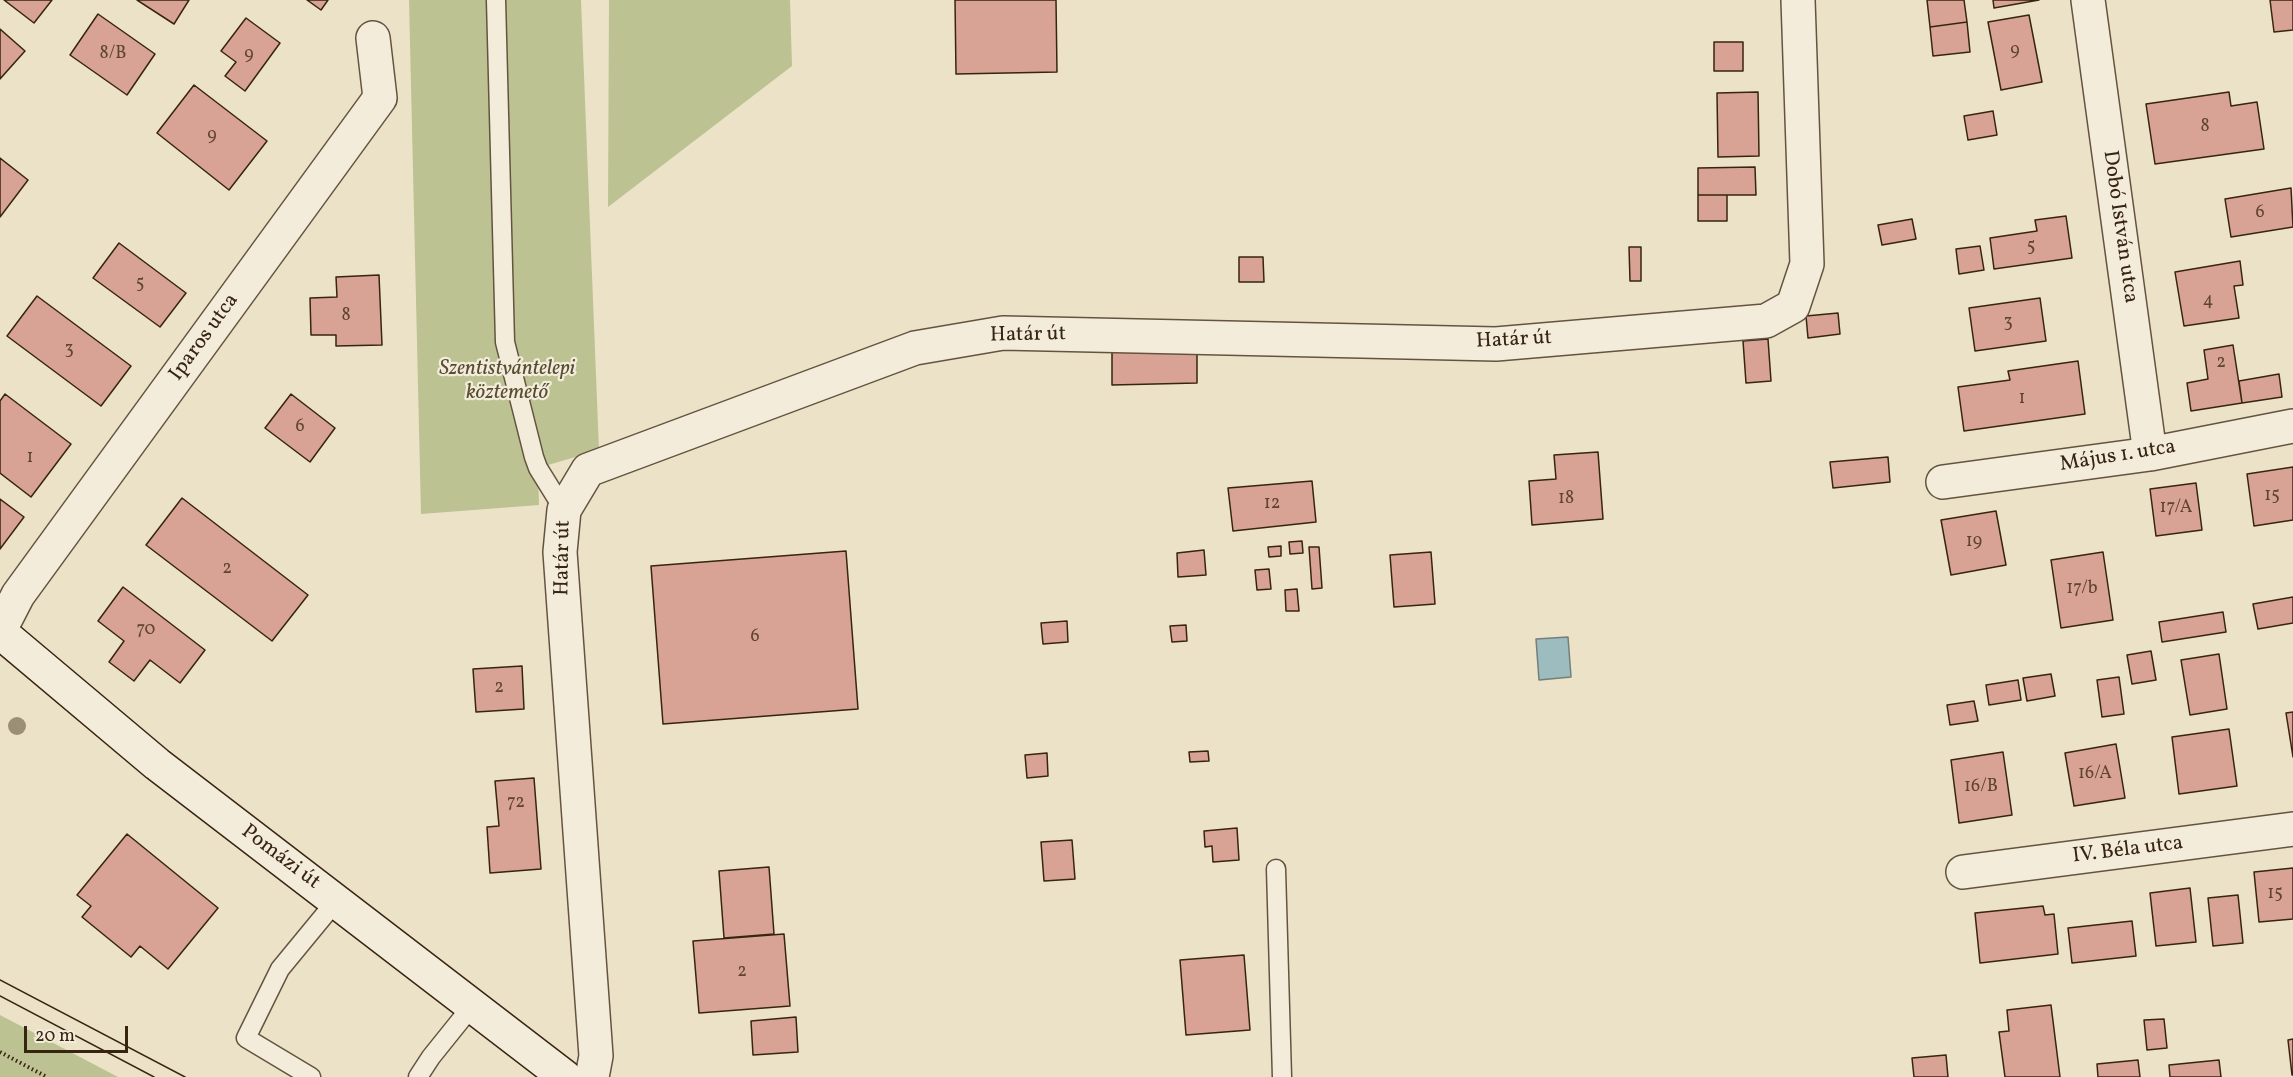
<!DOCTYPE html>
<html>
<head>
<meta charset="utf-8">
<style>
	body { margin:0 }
	#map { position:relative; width:2293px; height:1077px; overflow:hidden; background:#ece2c8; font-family:Vollkorn,serif }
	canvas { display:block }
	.scale { position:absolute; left:24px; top:1026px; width:104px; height:27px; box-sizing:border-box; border:3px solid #372411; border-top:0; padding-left:8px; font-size:18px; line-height:21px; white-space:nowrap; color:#372411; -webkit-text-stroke:4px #f3ecdb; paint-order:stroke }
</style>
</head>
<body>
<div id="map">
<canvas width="2293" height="1077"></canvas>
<div class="scale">20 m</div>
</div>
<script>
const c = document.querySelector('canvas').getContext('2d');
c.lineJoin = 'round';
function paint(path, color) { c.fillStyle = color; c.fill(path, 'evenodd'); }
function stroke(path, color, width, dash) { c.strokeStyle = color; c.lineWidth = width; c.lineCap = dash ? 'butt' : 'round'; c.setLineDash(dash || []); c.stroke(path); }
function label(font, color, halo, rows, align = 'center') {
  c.font = font + ' Vollkorn,serif'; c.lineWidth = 4.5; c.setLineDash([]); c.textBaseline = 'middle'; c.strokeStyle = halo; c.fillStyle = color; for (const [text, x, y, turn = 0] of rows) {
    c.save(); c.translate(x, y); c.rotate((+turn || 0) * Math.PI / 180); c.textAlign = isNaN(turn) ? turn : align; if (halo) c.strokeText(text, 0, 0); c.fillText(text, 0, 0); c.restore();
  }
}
paint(new Path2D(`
	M409,0H581L599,450L538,468L539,505L421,514Z
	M609,0H790L792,66L608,207Z
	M0,1015L118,1077H0Z`), '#bdc292');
const water = new Path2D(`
	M1568,637L1571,677L1539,680L1536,639Z`);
paint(water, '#9dbcc0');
stroke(water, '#747f7a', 1.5);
const building = new Path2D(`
	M4,0H52L34,23Z
	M137,0H189L174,24Z
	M307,0H328L321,10Z
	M955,0H1056L1057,72L956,74Z
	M1927,0H1964L1967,22L1930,27Z
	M1993,0H2039L1994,8Z
	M2270,0H2293V30L2274,32Z
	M98,14L155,54L127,95L70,55Z
	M2029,15L2042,82L2001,90L1988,22Z
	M246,18L280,43L245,91L225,76L236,62L221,51Z
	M1967,22L1970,52L1933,56L1930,27Z
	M0,29L25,51L0,79Z
	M1714,42H1743V71H1714Z
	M194,85L267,141L229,190L157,133Z
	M1758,92L1759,156L1718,157L1717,93Z
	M2229,92L2231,106L2257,102L2264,149L2155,164L2146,104Z
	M1993,111L1997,135L1968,140L1964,116Z
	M0,158L28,180L0,217Z
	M1755,167L1756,195H1698V168Z
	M2291,188L2293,227L2231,237L2225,199Z
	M1698,195H1727V221H1698Z
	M2066,216L2072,258L1994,269L1990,238L2037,231L2035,220Z
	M1912,219L1916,239L1882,245L1878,225Z
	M119,243L186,293L160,327L93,278Z
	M1980,246L1984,270L1959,274L1956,249Z
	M1629,247H1641V281H1630Z
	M1239,257H1263L1264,282H1239Z
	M2240,261L2243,285L2234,286L2239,318L2184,326L2175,272Z
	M379,275L382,345L336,346V335H311L310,298L337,297L336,277Z
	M37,296L131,366L101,406L7,336Z
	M2040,298L2046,341L1975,351L1969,308Z
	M1838,313L1840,334L1808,338L1806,316Z
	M1768,339L1771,381L1746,383L1743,341Z
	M2233,345L2242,403L2191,411L2187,383L2208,379L2204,350Z
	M1197,349V383L1112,385V351Z
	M2078,361L2085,414L1964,431L1958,387L2010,380L2008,371Z
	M2279,374L2282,397L2242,403L2239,381Z
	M5,394L71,444L31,497L0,473V401Z
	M291,394L335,428L310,462L265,428Z
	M1598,452L1603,519L1532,525L1529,481L1556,479L1554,455Z
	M1888,457L1890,482L1833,488L1830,462Z
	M2293,467V520L2254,526L2247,474Z
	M1312,481L1316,522L1233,531L1228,488Z
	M2196,483L2202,530L2156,536L2150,489Z
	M182,498L308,595L272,641L146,545Z
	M0,499L24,517L0,549Z
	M1996,511L2006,565L1951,575L1941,520Z
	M1302,541L1303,553L1290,554L1289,542Z
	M1281,546V556L1269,557L1268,547Z
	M1309,547H1319L1322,588L1312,589Z
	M1204,550L1206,575L1178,577L1177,553Z
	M846,551L858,709L663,724L651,566Z
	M1431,552L1435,604L1394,607L1390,555Z
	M2103,552L2113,620L2061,628L2051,560Z
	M1269,569L1271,589L1257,590L1255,570Z
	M123,587L205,650L180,683L150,660L134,681L109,662L124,641L98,621Z
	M1297,589L1299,611H1286L1285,590Z
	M2293,597V623L2258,629L2253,604Z
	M2223,612L2226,632L2162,642L2159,622Z
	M1067,621L1068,642L1043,644L1041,623Z
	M1186,625L1187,641L1172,642L1170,626Z
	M2151,651L2156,680L2132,684L2127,655Z
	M2219,654L2227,709L2190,715L2181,660Z
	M522,666L524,709L476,712L473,669Z
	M2051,674L2055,696L2027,701L2023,678Z
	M2119,677L2124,714L2102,717L2097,680Z
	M2018,680L2021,700L1989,705L1986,685Z
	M1974,701L1978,721L1950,725L1947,705Z
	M2293,712V757L2286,713Z
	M2229,729L2237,786L2179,794L2172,737Z
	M2116,744L2125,798L2074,806L2065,753Z
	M1208,751L1209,761L1190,762L1189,752Z
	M2003,752L2012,815L1959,823L1951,760Z
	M1047,753L1048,776L1027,778L1025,755Z
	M534,778L541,869L490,873L487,827L499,826L495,781Z
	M1237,828L1239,860L1213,862L1212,846L1205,847L1204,831Z
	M127,834L218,908L168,969L140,946L131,957L82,917L91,906L77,895Z
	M1072,840L1075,879L1044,881L1041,842Z
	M769,867L774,934L724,938L719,871Z
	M2293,868V919L2259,922L2254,872Z
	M2190,888L2196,942L2156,946L2150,893Z
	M2238,895L2243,943L2213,946L2208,898Z
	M2043,906L2045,915L2054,914L2058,954L1980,963L1975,913Z
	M2132,921L2136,956L2072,963L2068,928Z
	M784,934L790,1006L699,1013L693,941Z
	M1244,955L1250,1030L1186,1035L1180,960Z
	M2051,1005L2060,1077H2005L1999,1032L2009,1031L2007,1010Z
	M796,1017L798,1052L753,1055L751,1021Z
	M2164,1019L2167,1048L2147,1050L2144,1020Z
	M2293,1039V1075H2292L2288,1040Z
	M1946,1055L1948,1077H1914L1912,1058Z
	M2138,1060L2140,1077H2098L2097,1064Z
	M2219,1060L2221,1077H2170L2169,1065Z`);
paint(building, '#d8a394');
stroke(building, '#372411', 1.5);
const service = new Path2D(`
	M496,0L505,342L534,457L538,468L564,510
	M1276,869L1282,1077
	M311,1077L246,1038L280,969L336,901
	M418,1077L431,1057L472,1006`);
const minor = new Path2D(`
	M2088,0L2150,454
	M1943,482L2150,454L2293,426
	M0,630L18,595L380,98L373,38
	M1963,872L2293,829
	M592,1077L596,1056L560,552L564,510L588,470L915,348L1003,333L1496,344L1766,321L1793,306L1807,264L1798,0`);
const secondary = new Path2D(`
	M0,632L157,764L565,1077`);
stroke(service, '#64543f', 21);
stroke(minor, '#64543f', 36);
stroke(secondary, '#372411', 36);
stroke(new Path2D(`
	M0,1052L47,1077`), '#372411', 4, [1.5, 3]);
stroke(service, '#f3ecdb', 18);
stroke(minor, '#f3ecdb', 33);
stroke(secondary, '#f3ecdb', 33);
stroke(new Path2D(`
	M0,980L185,1077
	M0,996L154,1077`), '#372411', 1.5);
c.fillStyle = '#9b9075';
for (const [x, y] of [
	[17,726]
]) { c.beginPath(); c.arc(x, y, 9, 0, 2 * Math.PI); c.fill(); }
label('18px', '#5f4432', null, [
	["9",2015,52],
	["8/B",113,55],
	["9",249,56],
	["8",2205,128],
	["9",212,137],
	["6",2260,214],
	["5",2031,248],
	["5",140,285],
	["4",2208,302],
	["8",346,317],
	["3",2008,324],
	["3",69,351],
	["2",2221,364],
	["1",2022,400],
	["6",300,428],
	["1",30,459],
	["15",2272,497],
	["18",1566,500],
	["12",1272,505],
	["17/A",2176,509],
	["19",1974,543],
	["2",227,570],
	["17/b",2082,590],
	["70",146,631],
	["6",755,638],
	["2",499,689],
	["16/A",2095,775],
	["16/B",1981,788],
	["72",516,804],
	["15",2275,895],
	["2",742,973]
]);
label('21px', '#372411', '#f3ecdb', [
	["Dobó István utca",2119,227,82],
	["Határ út",1028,336,-1],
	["Iparos utca",205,338,-54],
	["Határ út",1514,341,-3],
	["Május 1. utca",2118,457,-9],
	["Határ út",564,558,-89],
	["IV. Béla utca",2128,851,-7],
	["Pomázi út",280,858,37]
]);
label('italic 21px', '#584c31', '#f3ecdb', [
	["Szentistvántelepi",507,370],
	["köztemető",507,394]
]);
</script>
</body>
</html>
